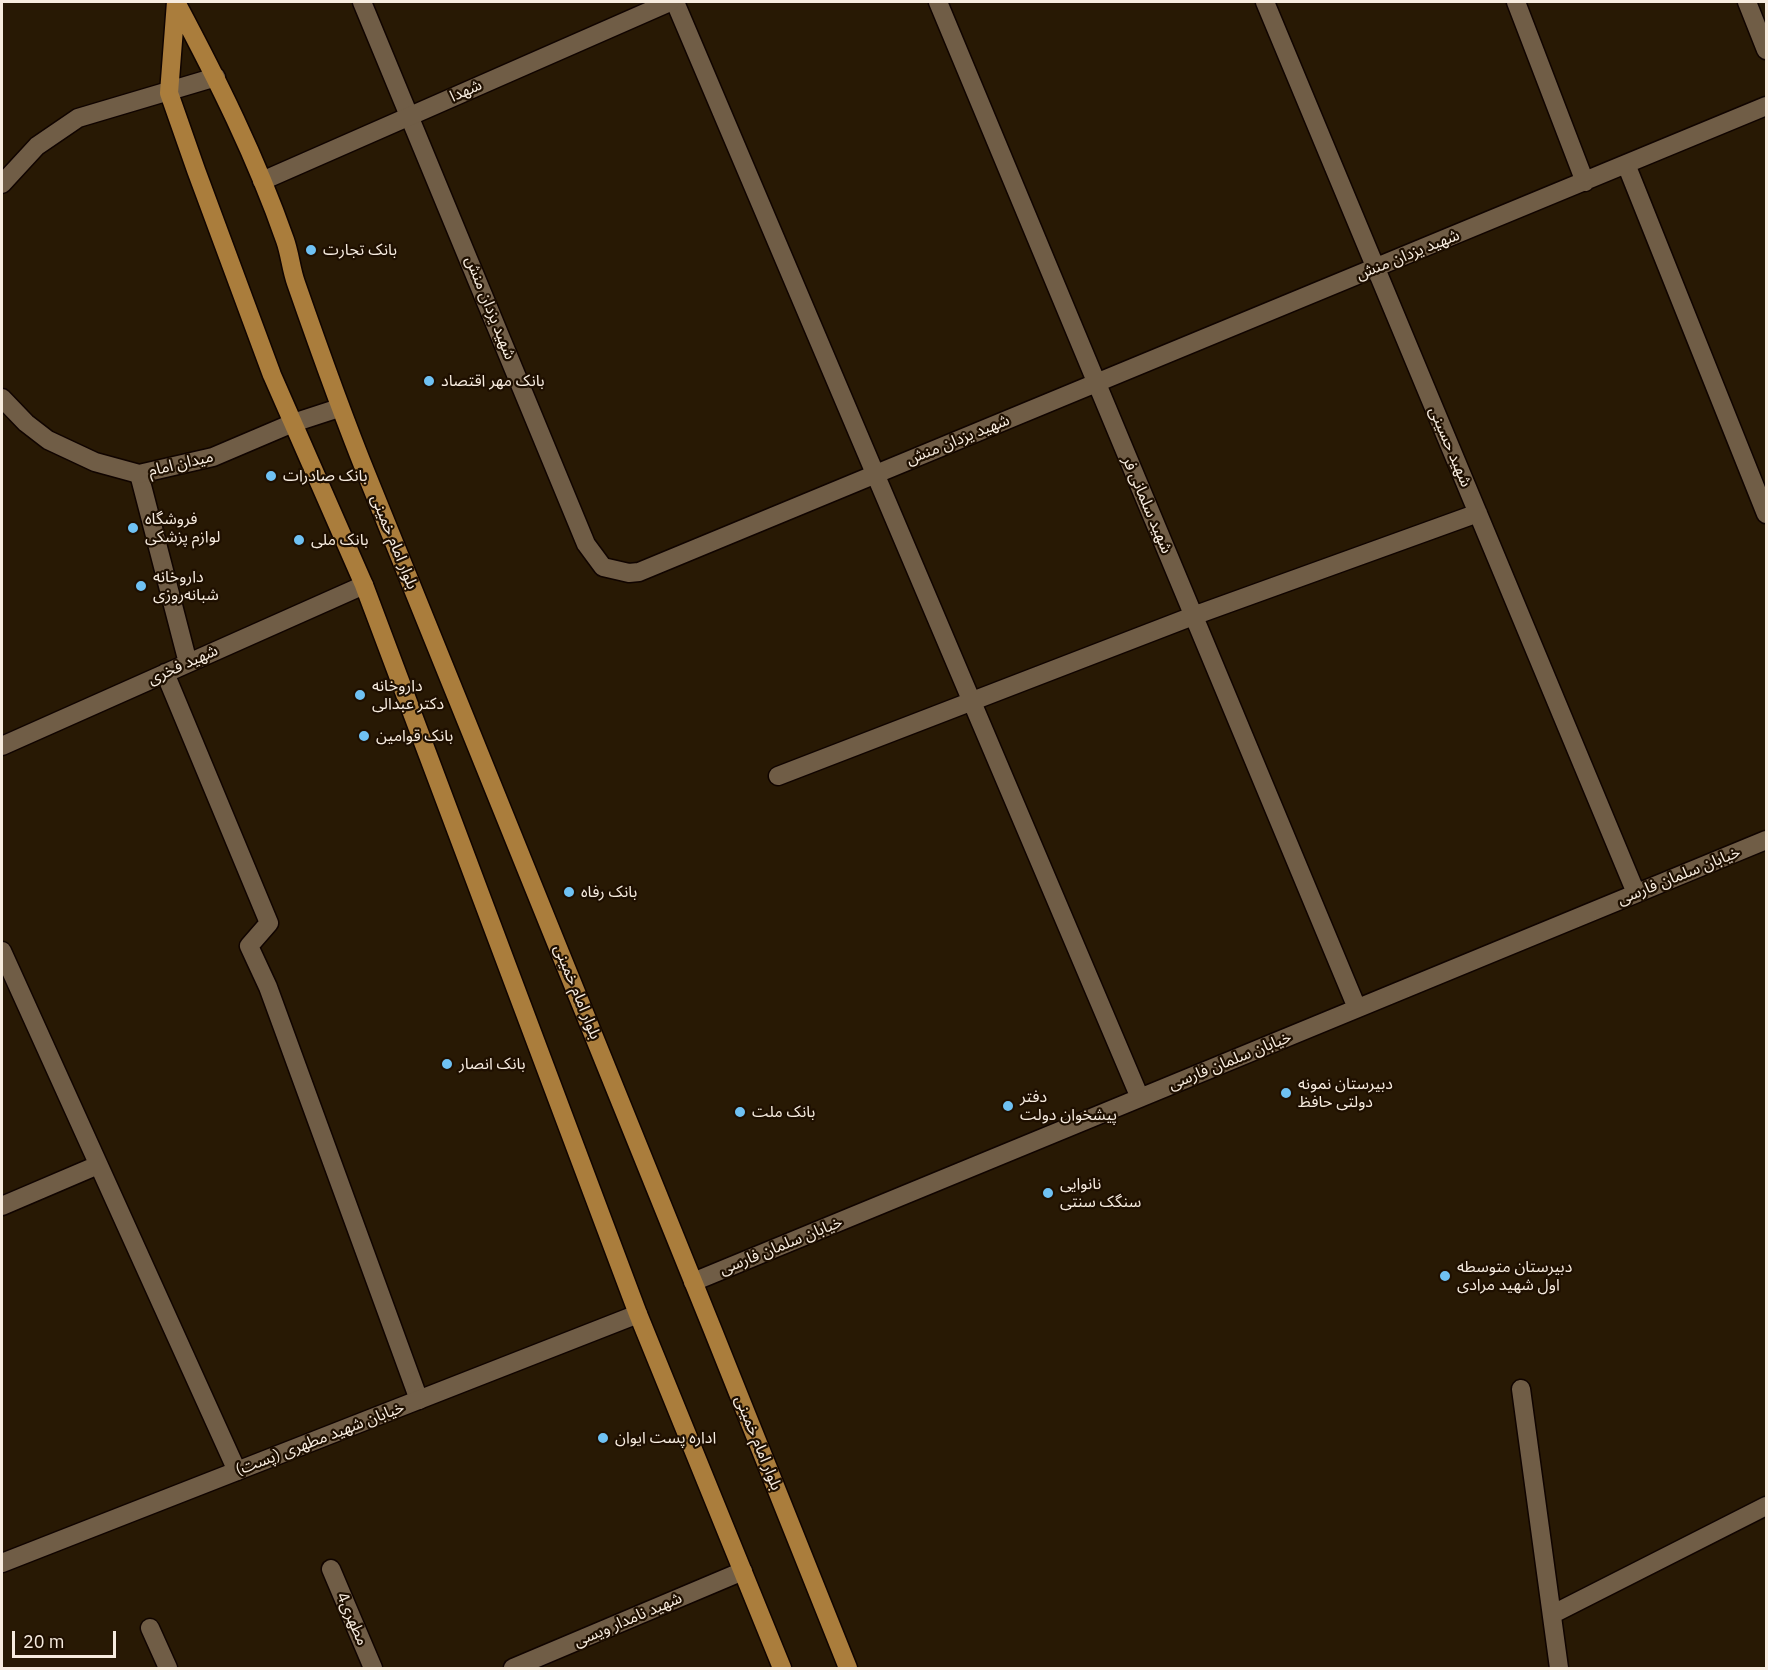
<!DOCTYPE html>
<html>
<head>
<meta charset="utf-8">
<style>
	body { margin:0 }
	#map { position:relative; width:1768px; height:1670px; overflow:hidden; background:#281904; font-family:"IBM Plex Sans",sans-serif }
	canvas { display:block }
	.frame { position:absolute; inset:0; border:3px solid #f7ecdf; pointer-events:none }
	.scale { position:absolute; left:12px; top:1631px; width:104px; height:27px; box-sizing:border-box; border:3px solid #f7ecdf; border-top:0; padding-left:8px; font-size:18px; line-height:21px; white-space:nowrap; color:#f7ecdf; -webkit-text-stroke:4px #1e0f00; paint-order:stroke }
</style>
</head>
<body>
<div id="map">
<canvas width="1768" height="1670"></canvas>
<div class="frame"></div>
<div class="scale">20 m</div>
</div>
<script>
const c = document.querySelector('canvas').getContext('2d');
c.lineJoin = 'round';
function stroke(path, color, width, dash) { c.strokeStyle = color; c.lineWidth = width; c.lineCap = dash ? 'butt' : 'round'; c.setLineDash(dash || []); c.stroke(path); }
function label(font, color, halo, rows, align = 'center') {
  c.font = font + ' "IBM Plex Sans","Noto Sans Arabic",sans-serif'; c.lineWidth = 4.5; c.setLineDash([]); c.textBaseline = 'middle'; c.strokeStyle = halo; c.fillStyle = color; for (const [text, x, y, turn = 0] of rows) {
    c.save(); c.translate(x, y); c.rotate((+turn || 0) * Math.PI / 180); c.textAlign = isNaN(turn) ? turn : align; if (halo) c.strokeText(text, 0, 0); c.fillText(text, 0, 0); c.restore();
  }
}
const minor = new Path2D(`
	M362,2L586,544L603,567L629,573L639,572L1766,106
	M675,2L1140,1098
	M938,2L1357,1008
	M1265,2L1636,893
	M1516,2L1585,182
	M1747,2L1766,50
	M1626,164L1766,514
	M139,474L188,663
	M165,673L269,923L249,946L268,987L419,1400
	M2,746L364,585
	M778,776L1193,616L1478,513
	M2,951L237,1471
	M2,1206L98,1165
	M693,1282L1766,840
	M1521,1389L1559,1668
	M331,1569L373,1668
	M1553,1614L1766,1506
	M150,1628L168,1668
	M513,1668L743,1571`);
const tertiary = new Path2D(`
	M262,181L670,2
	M2,184L37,146L78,118L216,77
	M2,398L26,423L48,440L95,462L139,474L213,457L293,423L339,408
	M2,1563L638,1314`);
const primary = new Path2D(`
	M176,2C217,79 256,157 285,240C290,254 291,269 296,283C319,349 342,414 368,478C531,874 689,1271 848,1668
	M176,2L169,93L196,170L272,375L364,585L638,1314L782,1668`);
stroke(minor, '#100400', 21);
stroke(tertiary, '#100400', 21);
stroke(primary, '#100400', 21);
stroke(minor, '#705d46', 18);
stroke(tertiary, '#705d46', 18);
stroke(primary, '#aa7d3c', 18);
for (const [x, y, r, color] of [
	[311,250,6,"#6fc2f4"],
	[429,381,6,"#6fc2f4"],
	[271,476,6,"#6fc2f4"],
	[133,528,6,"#6fc2f4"],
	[299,540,6,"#6fc2f4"],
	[141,586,6,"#6fc2f4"],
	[360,695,6,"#6fc2f4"],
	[364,736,6,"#6fc2f4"],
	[569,892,6,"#6fc2f4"],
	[447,1064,6,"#6fc2f4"],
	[1286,1093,6,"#6fc2f4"],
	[1008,1106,6,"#6fc2f4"],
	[740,1112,6,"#6fc2f4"],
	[1048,1193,6,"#6fc2f4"],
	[1445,1276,6,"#6fc2f4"],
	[603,1438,6,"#6fc2f4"]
]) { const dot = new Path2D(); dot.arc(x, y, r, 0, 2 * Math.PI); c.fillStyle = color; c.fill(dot); stroke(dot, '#1e0f00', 2); }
label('16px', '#f7ecdf', '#1e0f00', [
	["شهدا",466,91,-24],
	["شهید یزدان منش",1408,255,-22],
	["شهید یزدان منش",490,308,68],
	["شهید یزدان منش",958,440,-22],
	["شهید حسینی",1450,447,67],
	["میدان امام",181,464,-13],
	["شهید سلمانی فر",1147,505,67],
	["بلوار امام خمینی",394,542,68],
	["شهید فخری",183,665,-24],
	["خیابان سلمان فارسی",1679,876,-22],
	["بلوار امام خمینی",577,992,68],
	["خیابان سلمان فارسی",1230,1061,-22],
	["خیابان سلمان فارسی",781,1246,-22],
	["خیابان شهید مطهری (پست)",320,1439,-21],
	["بلوار امام خمینی",758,1443,68],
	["مطهری4",352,1619,67],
	["شهید نامدار ویسی",628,1620,-23]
]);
label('16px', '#f7ecdf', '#1e0f00', [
	["بانک تجارت",323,250],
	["بانک مهر اقتصاد",441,381],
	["بانک صادرات",283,476],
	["فروشگاه",145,519],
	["لوازم پزشکی",145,537],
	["بانک ملی",311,540],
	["داروخانه",153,577],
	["شبانه‌روزی",153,595],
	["داروخانه",372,686],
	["دکتر عبدالی",372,704],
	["بانک قوامین",376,736],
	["بانک رفاه",581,892],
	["بانک انصار",459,1064],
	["دبیرستان نمونه",1298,1084],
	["دولتی حافظ",1298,1102],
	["دفتر",1020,1097],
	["پیشخوان دولت",1020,1115],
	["بانک ملت",752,1112],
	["نانوایی",1060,1184],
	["سنگک سنتی",1060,1202],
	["دبیرستان متوسطه",1457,1267],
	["اول شهید مرادی",1457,1285],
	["اداره پست ایوان",615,1438]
], 'left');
</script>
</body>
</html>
